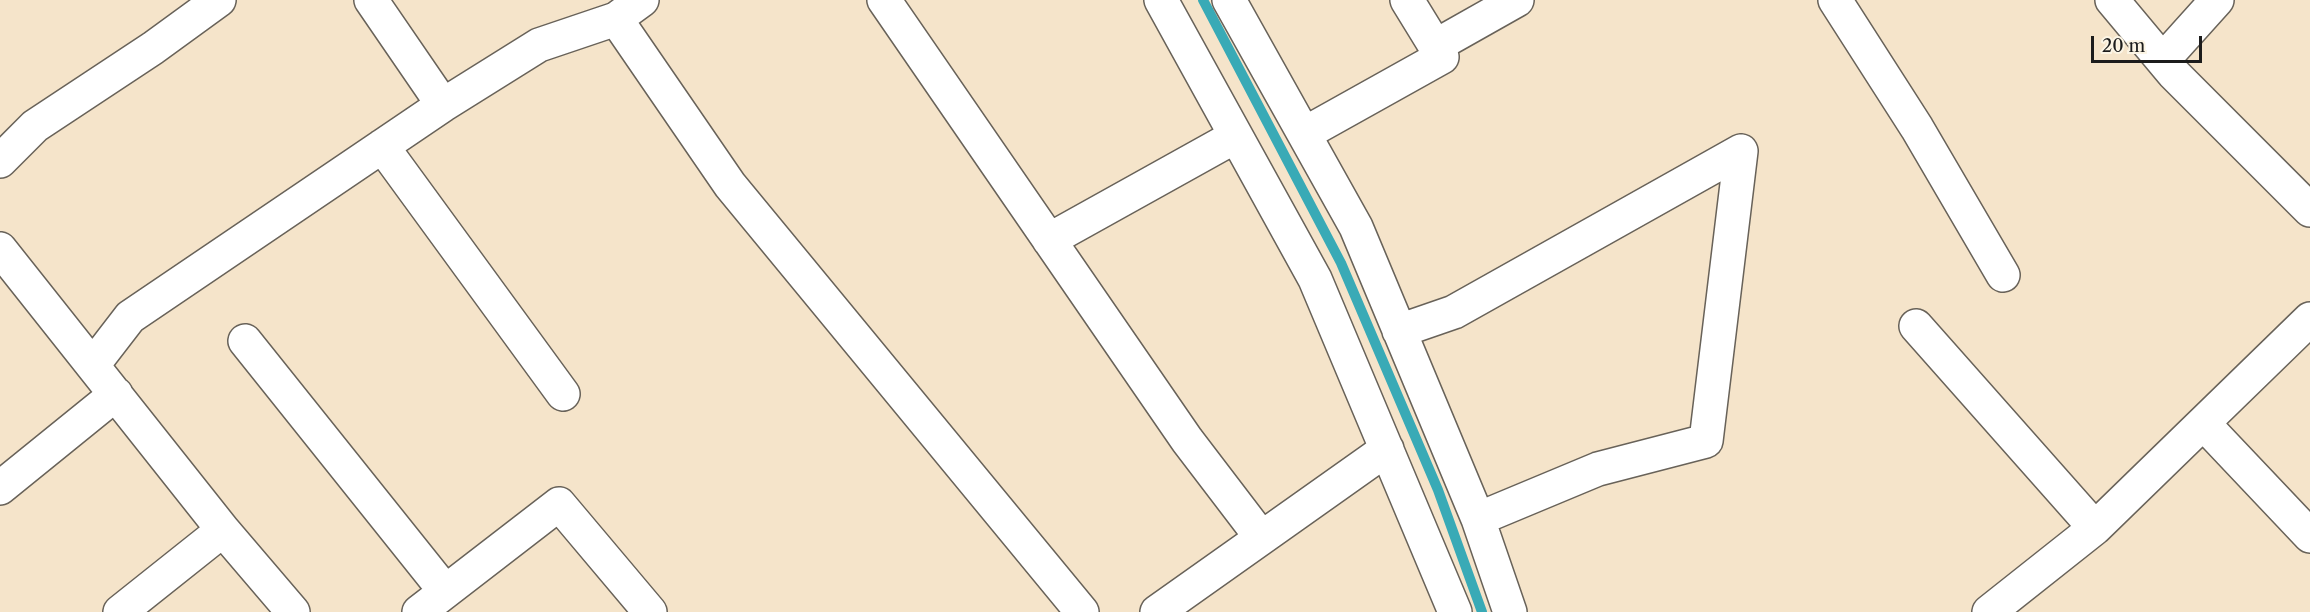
<!DOCTYPE html>
<html>
<head>
<meta charset="utf-8">
<style>
	body { margin:0 }
	#map { position:relative; width:2310px; height:612px; overflow:hidden; background:#f5e4ca; font-family:"Libre Caslon Text",serif }
	canvas { display:block }
	.scale { position:absolute; left:2091px; top:36px; width:111px; height:27px; box-sizing:border-box; border:3px solid #1c1c1c; border-top:0; padding-left:8px; font-size:18px; line-height:21px; white-space:nowrap; color:#1c1c1c; -webkit-text-stroke:4px #fcf5e5; paint-order:stroke }
</style>
</head>
<body>
<div id="map">
<canvas width="2310" height="612"></canvas>
<div class="scale">20 m</div>
</div>
<script>
const c = document.querySelector('canvas').getContext('2d');
c.lineJoin = 'round';
function stroke(path, color, width, dash) { c.strokeStyle = color; c.lineWidth = width; c.lineCap = dash ? 'butt' : 'round'; c.setLineDash(dash || []); c.stroke(path); }
stroke(new Path2D(`
	M1203,0L1341,263L1438,490L1482,612`), '#39aab6', 10);
const street = new Path2D(`
	M371,0L443,105
	M884,0L1187,440L1261,537
	M1161,0L1315,279L1455,612
	M1229,0L1356,227L1478,519L1510,612
	M1835,0L1917,128L2003,275
	M2112,0L2173,73L2310,210
	M616,19L642,0
	M1442,57L1439,44L1517,0
	M2163,60L2217,0
	M1304,134L1442,57L1407,0
	M382,146L563,394
	M0,161L35,126L153,48L219,0
	M1049,240L1236,136
	M0,249L223,530L120,612
	M1916,326L2095,528
	M1399,331L1454,312L1741,151
	M245,341L445,591
	M93,365L130,317L443,105L539,45L616,19L730,185L1082,612
	M2204,424L2310,536
	M0,488L116,394
	M1478,519L1598,469L1706,441L1741,151
	M223,530L293,612
	M419,612L559,504L650,612
	M1157,612L1387,449
	M1989,612L2095,528L2310,319`);
stroke(street, '#686259', 36);
stroke(street, '#fff', 33);
</script>
</body>
</html>
